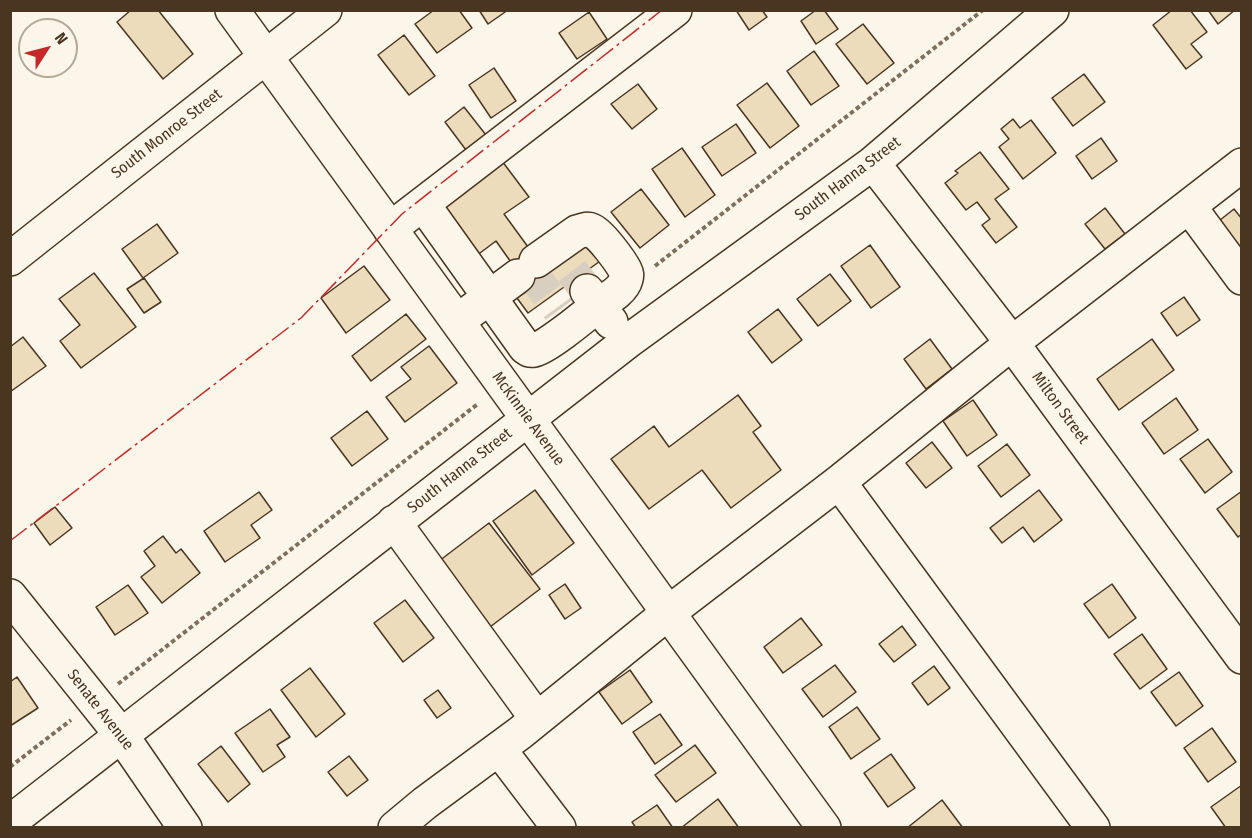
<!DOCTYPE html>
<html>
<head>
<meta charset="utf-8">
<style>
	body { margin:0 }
	#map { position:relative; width:1252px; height:838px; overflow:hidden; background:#fbf6e9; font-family:"Fira Sans Condensed",sans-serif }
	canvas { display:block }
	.frame { position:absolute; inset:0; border:12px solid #4a3520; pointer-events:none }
	.north { position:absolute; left:18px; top:18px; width:60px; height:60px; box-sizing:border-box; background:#fbf6e9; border:2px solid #b4a999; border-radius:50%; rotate:54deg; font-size:16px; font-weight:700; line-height:24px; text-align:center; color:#4a3520 }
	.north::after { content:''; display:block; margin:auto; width:21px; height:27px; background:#c62828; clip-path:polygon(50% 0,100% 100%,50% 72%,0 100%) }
</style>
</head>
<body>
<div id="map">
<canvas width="1252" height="838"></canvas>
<div class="frame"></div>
<div class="north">N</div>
</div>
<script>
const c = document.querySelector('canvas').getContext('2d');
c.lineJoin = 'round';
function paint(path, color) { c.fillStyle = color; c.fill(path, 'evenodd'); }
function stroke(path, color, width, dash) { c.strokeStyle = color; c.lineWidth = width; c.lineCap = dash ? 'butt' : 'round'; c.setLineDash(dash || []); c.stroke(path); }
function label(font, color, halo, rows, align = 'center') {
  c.font = font + ' "Fira Sans Condensed",sans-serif'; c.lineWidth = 4.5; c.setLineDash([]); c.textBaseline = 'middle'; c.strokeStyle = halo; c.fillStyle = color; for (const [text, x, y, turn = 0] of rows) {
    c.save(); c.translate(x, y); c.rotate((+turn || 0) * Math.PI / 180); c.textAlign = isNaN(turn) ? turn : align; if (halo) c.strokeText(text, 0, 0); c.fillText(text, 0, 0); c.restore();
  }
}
const building = new Path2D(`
	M131,10H158L193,54L163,79L117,22Z
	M434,10H459L472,28L437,53L415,24Z
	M479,10H508L488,24Z
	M736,10H762L767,17L749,30Z
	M816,10H824L838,29L816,44L801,21Z
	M1172,10H1190L1207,32L1191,44L1202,57L1186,69L1153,25Z
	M1208,10H1235L1218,24Z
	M589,12L607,39L577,59L559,33Z
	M863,24L894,63L867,84L836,44Z
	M404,35L435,76L409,95L378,55Z
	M814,51L839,86L811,105L787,71Z
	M494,68L516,101L491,118L469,85Z
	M1084,74L1105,102L1073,126L1052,98Z
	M767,83L799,126L770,148L737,105Z
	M638,84L657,109L632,129L611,104Z
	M464,107L486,135L466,150L445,122Z
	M1013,119L1020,128L1031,120L1056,153L1023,179L999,147L1009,139L1001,129Z
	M736,124L756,153L722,176L702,147Z
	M1101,138L1117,161L1092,179L1076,156Z
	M682,148L715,195L685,217L652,169Z
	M980,152L1009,189L995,199L1017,227L996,243L982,225L990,219L977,202L966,210L945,183L958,173L955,171Z
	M502,161L529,197L504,214L547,273L590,241L603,259L528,313L517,298L530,289L496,241L476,256L440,207Z
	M641,189L669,225L640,248L611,212Z
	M1105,208L1125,234L1105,249L1085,224Z
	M1234,209L1242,219V244L1235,250L1215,224Z
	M157,224L178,253L143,278L122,249Z
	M870,245L900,287L871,308L841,266Z
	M364,266L390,300L346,333L321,298Z
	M94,273L136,327L81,368L60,341L80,325L59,299Z
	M830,274L851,301L818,326L797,299Z
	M144,278L161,302L144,313L127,289Z
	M1184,297L1200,320L1177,336L1161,313Z
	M778,309L802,340L772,363L748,332Z
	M406,314L426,339L371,381L352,356Z
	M23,337L46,366L10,392V347Z
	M930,339L952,369L926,389L904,359Z
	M1152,339L1174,370L1119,410L1097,379Z
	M429,346L457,383L405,422L386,397L411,379L401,367Z
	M738,395L761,426L753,432L781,470L731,508L702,470L649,509L611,459L654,426L669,447Z
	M1176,398L1198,430L1164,454L1142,423Z
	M973,400L997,435L967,456L943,421Z
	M367,411L388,439L352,466L331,438Z
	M1208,439L1232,472L1205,493L1180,459Z
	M932,442L952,468L926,488L906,463Z
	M1007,444L1030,475L1001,497L978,466Z
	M535,490L574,543L532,575L493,521Z
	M1039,490L1062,520L1034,542L1023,527L1002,543L990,528Z
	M1242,491V534L1238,537L1217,509Z
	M259,492L272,510L251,525L260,538L225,562L204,531Z
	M55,507L72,528L50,545L34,523Z
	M489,523L540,589L490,627L439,561Z
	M163,536L176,553L181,549L200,573L162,603L141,577L155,566L144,551Z
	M565,584L581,608L565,619L549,595Z
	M1112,584L1136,618L1109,638L1084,604Z
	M128,585L148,613L115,635L96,607Z
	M405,600L434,638L403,662L374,623Z
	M801,618L822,645L783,673L764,647Z
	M902,626L916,645L894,662L879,644Z
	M1142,634L1167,669L1140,689L1114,654Z
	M835,665L856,692L823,717L802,689Z
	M934,666L950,688L928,705L912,683Z
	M310,668L345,714L316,737L281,690Z
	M630,670L652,702L622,724L599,692Z
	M1179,672L1203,706L1176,726L1151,692Z
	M17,677L38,708L10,726V682Z
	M438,690L451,708L437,718L424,700Z
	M857,707L880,739L851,759L829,727Z
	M270,709L290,737L277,745L285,757L263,772L235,733Z
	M660,714L682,745L655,764L633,732Z
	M1212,728L1236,762L1208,782L1184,748Z
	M695,745L716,773L676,802L655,775Z
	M221,746L250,784L228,802L198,764Z
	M891,754L915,788L888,807L864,773Z
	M349,756L368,780L347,796L328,772Z
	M1242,785V827L1226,828L1211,807Z
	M718,799L739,828H681Z
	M942,800L963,828H907Z
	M657,805L673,828H636L632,822Z`);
paint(building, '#ecdcbc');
stroke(building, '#4a3520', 1.5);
stroke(new Path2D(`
	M528,268L559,310
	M572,271L587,291`), '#d8cfc1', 33, [33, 16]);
const minor = new Path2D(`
	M232,10L824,828
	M873,163L1012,343L1242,657
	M423,204L525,347C529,350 529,351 534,350C545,349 587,314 598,305L587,291
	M1189,206L1242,278
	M390,229L675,10
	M10,259L325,10
	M536,261L577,232C582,231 587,228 591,230C600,233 621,262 625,270C627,274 627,275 626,279C623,291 607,299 598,305L611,322
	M471,311L518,276
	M839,482L1093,828
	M394,522L537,719
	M10,596L122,736L185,828
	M499,749L559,828
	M10,822L627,342L873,163L1052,10
	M395,828L425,803L520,733L668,613L839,482L1012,343L1242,165`);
stroke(minor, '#4a3520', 36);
stroke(new Path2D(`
	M655,266L983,10
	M118,684L479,403
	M10,767L71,720`), '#7f6f5c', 4, [4.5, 3]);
stroke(minor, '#fbf6e9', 33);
stroke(new Path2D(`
	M10,541L301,318L402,214L662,10`), '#c62828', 1.5, [21, 4.5, 3, 4.5]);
label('16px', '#4a3520', '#fbf6e9', [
	["South Monroe Street",167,134,-38],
	["South Hanna Street",848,179,-37],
	["Milton Street",1060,408,54],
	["McKinnie Avenue",528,419,54],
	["South Hanna Street",460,471,-38],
	["Senate Avenue",100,710,52]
]);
</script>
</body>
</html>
